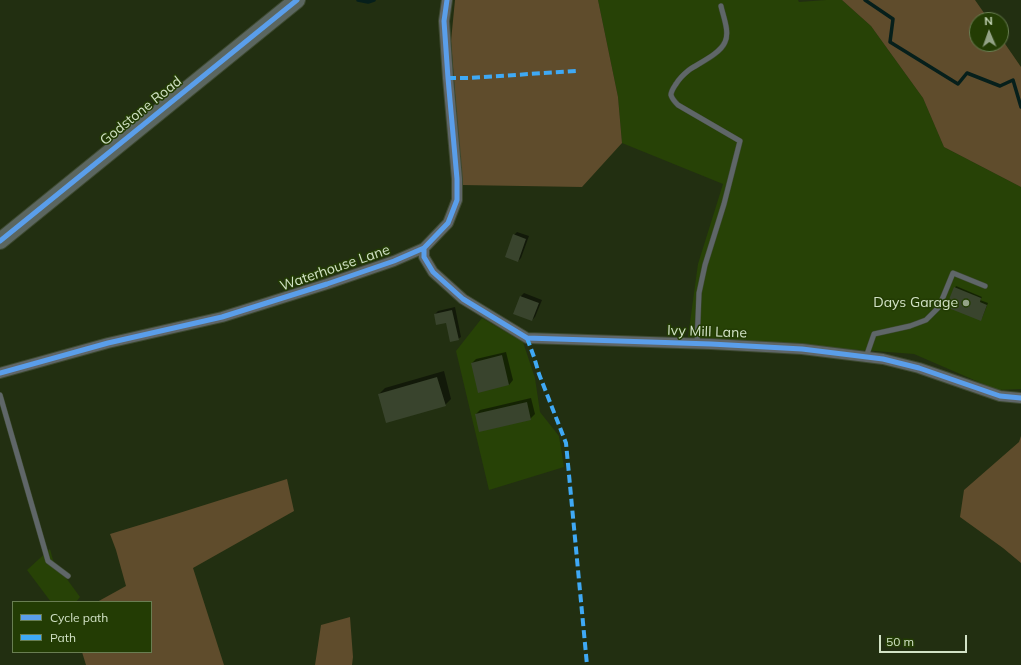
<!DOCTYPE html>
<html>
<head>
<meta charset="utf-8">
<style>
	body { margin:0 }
	#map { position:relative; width:1021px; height:665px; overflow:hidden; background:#222f11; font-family:Mulish,sans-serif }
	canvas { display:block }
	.legend { position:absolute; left:12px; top:601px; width:140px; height:52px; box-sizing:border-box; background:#233c04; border:1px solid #697e52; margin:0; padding:5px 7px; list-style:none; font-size:12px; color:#d2e2c6 }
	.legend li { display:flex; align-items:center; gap:8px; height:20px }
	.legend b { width:20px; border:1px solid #697e52 }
	.north { position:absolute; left:969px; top:12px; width:40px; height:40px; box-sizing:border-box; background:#233c04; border:1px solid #697e52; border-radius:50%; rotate:358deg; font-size:11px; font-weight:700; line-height:16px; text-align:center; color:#d2e2c6 }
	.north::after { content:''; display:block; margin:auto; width:14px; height:18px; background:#94a387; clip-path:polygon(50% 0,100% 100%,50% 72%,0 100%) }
	.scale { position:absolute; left:879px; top:635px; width:88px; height:18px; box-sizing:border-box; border:2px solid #d2e2c6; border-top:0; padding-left:5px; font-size:12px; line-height:14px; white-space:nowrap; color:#d2e2c6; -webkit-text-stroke:3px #233c04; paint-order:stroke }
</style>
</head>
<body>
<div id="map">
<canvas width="1021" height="665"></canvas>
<ul class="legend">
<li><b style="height:5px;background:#5a9eea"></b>Cycle path</li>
<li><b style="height:5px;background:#3fa9f5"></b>Path</li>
</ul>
<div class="north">N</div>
<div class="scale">50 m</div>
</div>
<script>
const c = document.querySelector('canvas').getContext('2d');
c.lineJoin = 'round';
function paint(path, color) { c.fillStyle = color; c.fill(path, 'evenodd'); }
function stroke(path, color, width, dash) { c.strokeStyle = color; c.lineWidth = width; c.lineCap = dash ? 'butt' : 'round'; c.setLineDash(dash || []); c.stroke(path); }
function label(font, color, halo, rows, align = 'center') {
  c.font = font + ' Mulish,sans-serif'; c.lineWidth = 3; c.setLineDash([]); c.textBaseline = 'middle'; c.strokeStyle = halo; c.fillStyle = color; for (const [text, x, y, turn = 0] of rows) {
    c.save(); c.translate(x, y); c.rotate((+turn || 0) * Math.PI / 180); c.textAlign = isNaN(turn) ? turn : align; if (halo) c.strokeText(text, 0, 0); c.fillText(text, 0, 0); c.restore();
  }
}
paint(new Path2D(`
	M598,0H798L799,2L826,0H842L871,26L923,98L944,147L1021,187V389L997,390L914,354L688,337L698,264L723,184L622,143L618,97Z
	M482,318L523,342L535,378L540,412L559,436L564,467L489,490L456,351Z
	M50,549L53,560L80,597L76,602H51L27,570Z`), '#274206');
paint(new Path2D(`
	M455,0H598L618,97L622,143L582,187L462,185L451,41Z
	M842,0H975L989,20H977V44H1001V38L1021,67V187L944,147L923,98L871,26Z
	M1021,436V563L1003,548L960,517L964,490L1019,442Z
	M287,479L294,511L193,568L224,665H86L82,652H151V602H97L126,586L116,550L110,534L176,514Z
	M350,617L353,657L352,665H315L321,625Z`), '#5f4c2c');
paint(new Path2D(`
	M517,232L529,236L521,258L518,261L514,235Z
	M956,286L982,297L980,300L988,303L982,318L955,288Z
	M524,293L542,300L535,317L532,320L514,313L521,296Z
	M455,307L461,337L458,339L447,322L435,314L438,311Z
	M506,352L513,380L509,385L472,363L476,359Z
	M444,371L451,399L445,405L379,394L385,388Z
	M531,398L535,414L530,419L476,414L480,410Z`), '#0007');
stroke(new Path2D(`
	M358,0L368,2L374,0
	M865,0L893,19L890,42L958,84L967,73L1000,86L1013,80L1021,107`), '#061f1b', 3.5);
paint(new Path2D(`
	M513,234L526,239L518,262L505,257Z
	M954,287L981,298L980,302L987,305L981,321L946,307Z
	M520,296L539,303L532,321L513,314Z
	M452,310L459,340L450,342L446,323L436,325L434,314Z
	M502,355L509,385L478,393L471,363Z
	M437,377L446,406L386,423L378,394Z
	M527,402L531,420L479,432L475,414Z`), '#39442d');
const lane = new Path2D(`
	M697,344L699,293L705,265L724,204L740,141L678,105C675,102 672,99 671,95C671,91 674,87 676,84C679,79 684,74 689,70C699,63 720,54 725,42C730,32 723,16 721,6
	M866,357L874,334L910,326L926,320L939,307L953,273L985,286
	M0,395L48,561L68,576`);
const street = new Path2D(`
	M424,248V257L433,272L463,299L527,338L711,344L802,349L883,359L919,368L1000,396L1021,398
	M0,373L108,343L222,317L327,284L394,261L424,248L448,223L457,200V179L448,78L444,21L447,0`);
const primary = new Path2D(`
	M0,241L297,0`);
stroke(lane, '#3d4930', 6);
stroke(street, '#3d4930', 12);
stroke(primary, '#3d4930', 18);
stroke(lane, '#5f6668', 5);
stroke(street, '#5f6668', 10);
stroke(primary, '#5b6660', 16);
stroke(new Path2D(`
	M448,78H468L576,71
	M527,338L534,357L539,374L566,443L587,665`), '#3fa9f5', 4, [8, 4]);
stroke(new Path2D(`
	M0,241L297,0
	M424,248V257L433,272L463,299L527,338L711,344L802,349L883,359L919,368L1000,396L1021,398
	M0,373L108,343L222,317L327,284L394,261L424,248L448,223L457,200V179L448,78L444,21L447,0`), '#5a9eea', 5);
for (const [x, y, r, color] of [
	[966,303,4,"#94a387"]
]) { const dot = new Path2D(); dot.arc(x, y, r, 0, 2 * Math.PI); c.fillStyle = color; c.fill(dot); stroke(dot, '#233c04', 1.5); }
label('14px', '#d2e2c6', '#233c04', [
	["Godstone Road",141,111,-39],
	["Waterhouse Lane",335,268,-19],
	["Ivy Mill Lane",707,332,2]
]);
label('14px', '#d2e2c6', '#233c04', [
	["Days Garage",958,303]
], 'right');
</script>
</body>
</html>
